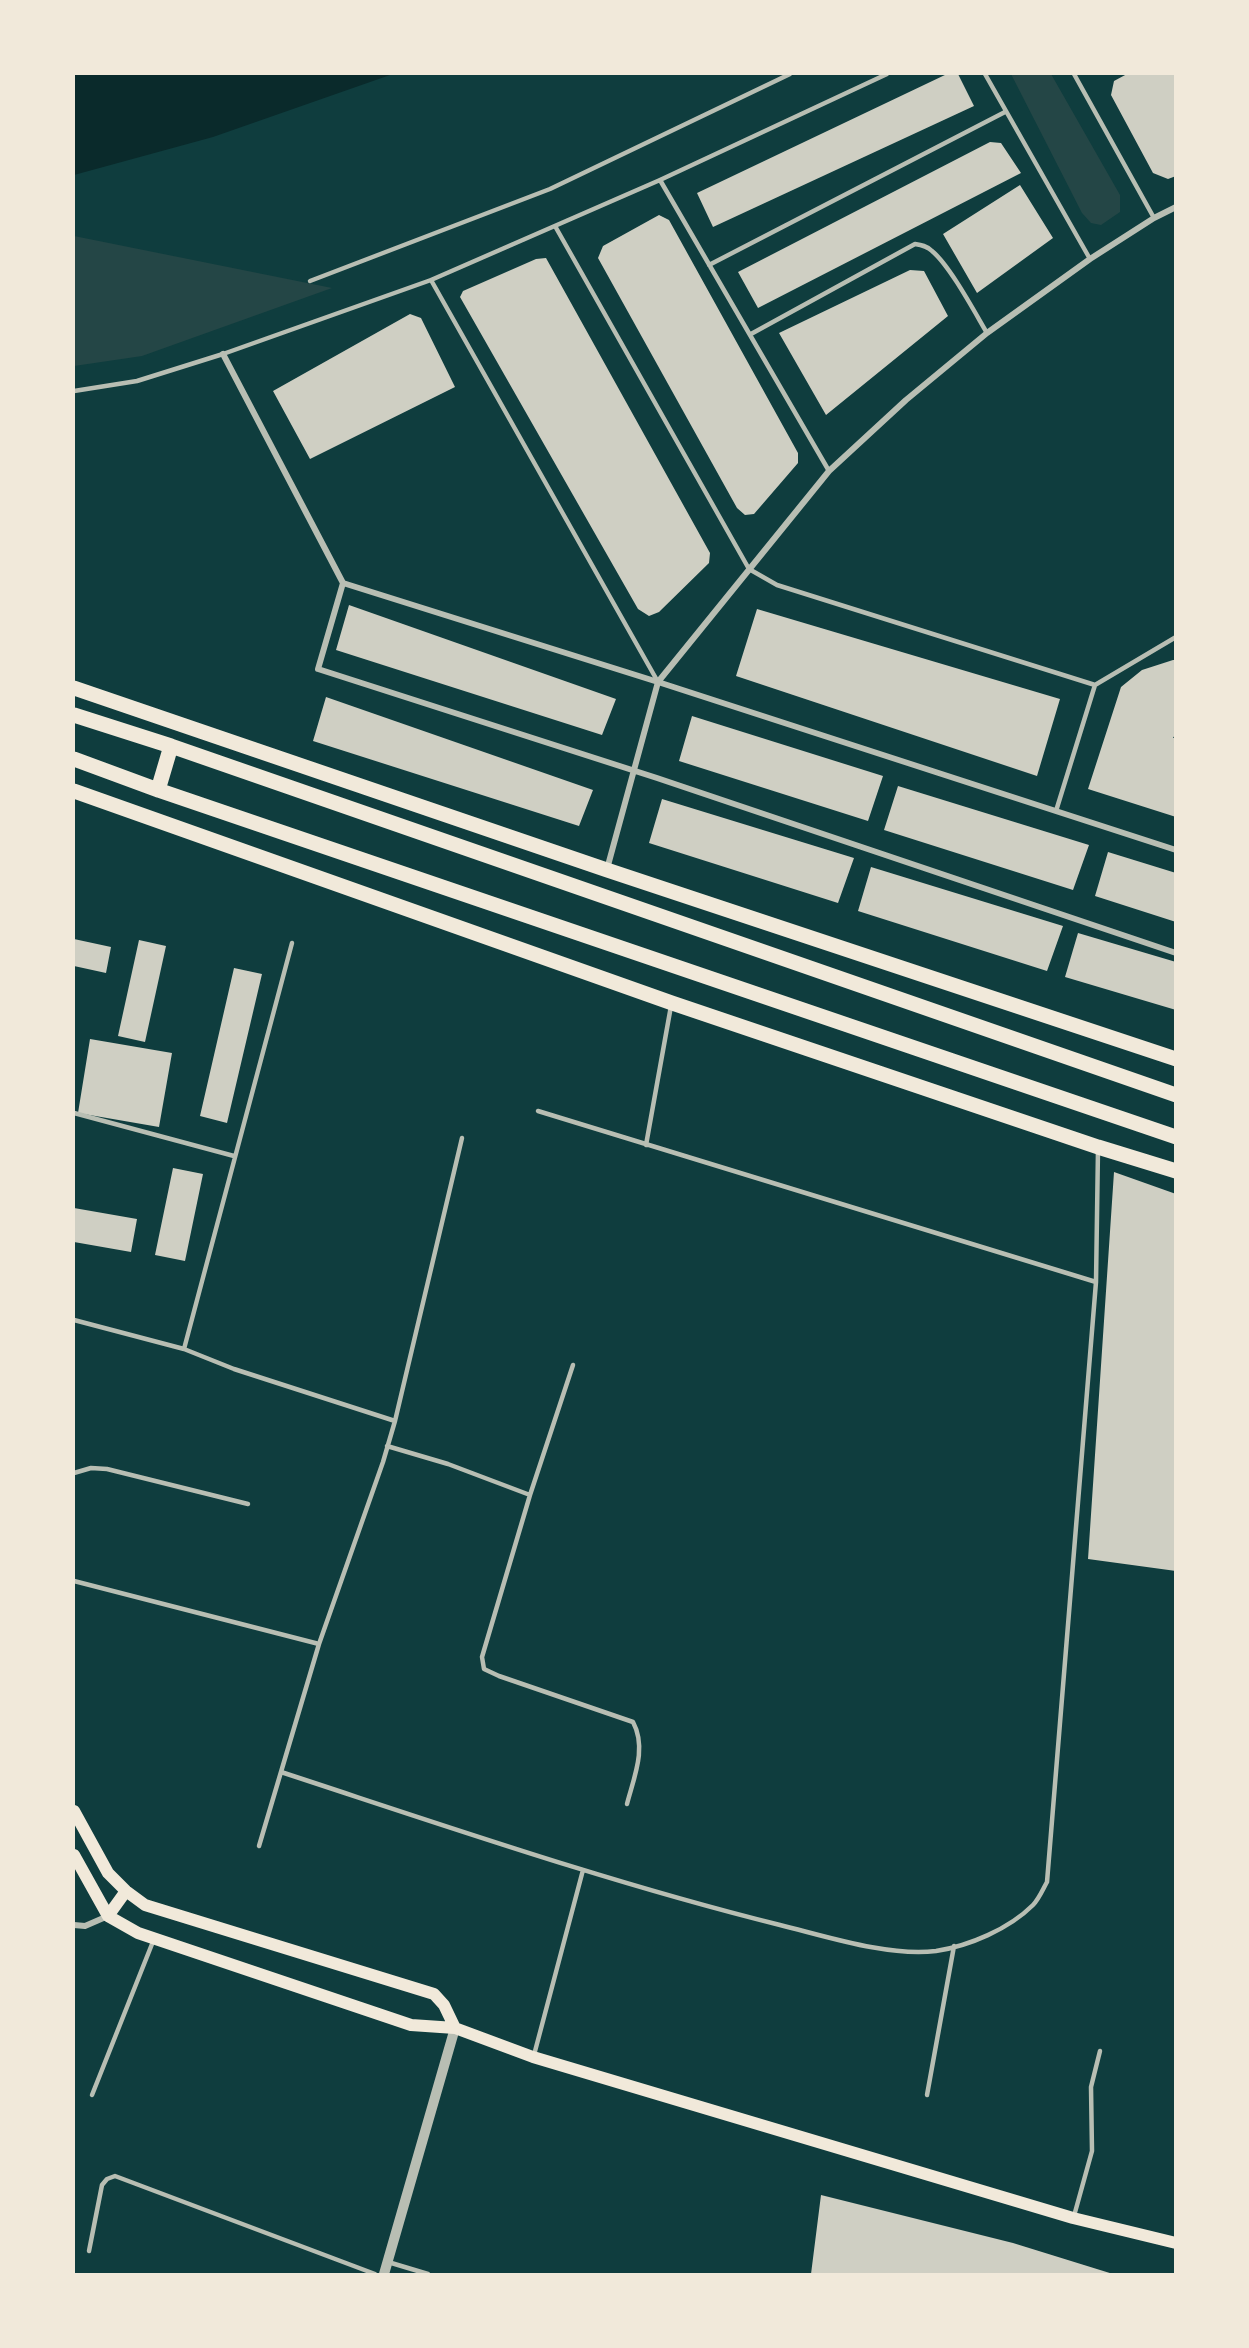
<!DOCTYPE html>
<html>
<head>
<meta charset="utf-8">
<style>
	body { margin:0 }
	#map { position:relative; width:1249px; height:2348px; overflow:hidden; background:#0f3d3e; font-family:Manrope,sans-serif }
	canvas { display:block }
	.frame { position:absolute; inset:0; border:75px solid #f1e9da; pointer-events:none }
</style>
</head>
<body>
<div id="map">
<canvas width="1249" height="2348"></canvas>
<div class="frame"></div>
</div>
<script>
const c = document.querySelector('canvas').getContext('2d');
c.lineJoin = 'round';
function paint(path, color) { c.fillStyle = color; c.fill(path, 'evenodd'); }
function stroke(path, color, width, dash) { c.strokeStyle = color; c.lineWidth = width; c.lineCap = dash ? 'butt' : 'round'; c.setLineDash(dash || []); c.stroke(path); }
paint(new Path2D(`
	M1011,74H1051L1120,195V212L1101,225L1091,223L1082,213Z
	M74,236L332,288L142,356L74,366Z`), '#244646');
paint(new Path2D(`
	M74,74H393L213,137L74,175Z`), '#0a2a2b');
paint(new Path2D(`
	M947,74H958L974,106L713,227L697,193Z
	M1127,74H1176V176L1168,179L1153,173L1111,95L1114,81Z
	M990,142L1001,143L1021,173L758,308L738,272Z
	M1020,185L1053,238L977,293L943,234Z
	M659,215L669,220L798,453V463L754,514L745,515L737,508L598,258L603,246Z
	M546,258L710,553L709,563L659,612L649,616L638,609L460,297L463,291L536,259Z
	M910,270L924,271L948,316L826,415L779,333Z
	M410,314L421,318L455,387L310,459L273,391Z
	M349,605L616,699L602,735L336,650Z
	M757,609L1060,699L1037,776L736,676Z
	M1173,660H1176V733L1173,738H1176V817L1088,789L1121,687L1142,670Z
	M326,697L593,790L579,826L313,741Z
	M692,716L883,776L868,821L679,761Z
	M898,786L1089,845L1073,890L884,830Z
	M662,799L854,858L838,903L649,843Z
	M1108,852L1176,873V922L1095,896Z
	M871,867L1063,926L1047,971L858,911Z
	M1078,933L1176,962V1010L1065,977Z
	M74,939L111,947L106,973L74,966Z
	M139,940L166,946L145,1042L118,1036Z
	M234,968L262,974L227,1123L200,1116Z
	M90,1039L172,1053L159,1127L78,1113Z
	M173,1168L203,1174L185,1261L155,1255Z
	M1114,1172L1176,1194V1571L1088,1559Z
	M74,1208L137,1219L131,1252L74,1242Z
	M821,2195L1013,2243L1113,2274H811Z`), '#cfcfc3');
stroke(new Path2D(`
	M985,74L1090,259
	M1074,74L1154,218
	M660,180L829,471
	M555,226L749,569L777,585L1095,685L1056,811
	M709,265L1005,112
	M431,280L658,682
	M310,281L550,189L790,74
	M751,334L915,244C921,245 927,246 932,251C950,266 974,311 987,333
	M74,391L137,381L223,354L431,280L660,180L887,74
	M1095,685L1176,637
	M538,1111L1096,1282
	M74,1113L234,1156
	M646,1145L671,1006
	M74,1320L184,1349L234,1369L395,1421
	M184,1349L292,943
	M573,1365L530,1495L482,1657L484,1669L499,1676L633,1722C647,1748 634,1777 627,1804
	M387,1446L448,1464L530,1495
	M74,1473L91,1468L107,1469L248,1504
	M74,1581L319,1644
	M281,1772C446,1826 611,1883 780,1925C825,1936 889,1957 936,1951C969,1946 1009,1929 1033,1905C1039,1899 1043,1889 1047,1882L1096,1282L1098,1149
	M259,1846L319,1644L383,1462L395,1421L462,1138
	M534,2055L583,1870
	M92,2095L154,1939
	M927,2095L954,1946
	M1074,2216L1092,2151L1091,2087L1100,2051
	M89,2251L102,2185L107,2179L115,2176L375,2274
	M388,2262L428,2274`), '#b8beb3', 4.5);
stroke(new Path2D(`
	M223,354L343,583L658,682L1176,850
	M343,583L318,669L657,778L1176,953
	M607,869L658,682L829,471L906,400L987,333L1090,259L1154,218L1176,207
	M74,1925L85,1926L108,1916`), '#b8beb3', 6);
stroke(new Path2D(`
	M384,2274L455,2028`), '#b8beb3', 10);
stroke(new Path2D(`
	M74,1811L108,1873L126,1891L145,1905L434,1994L444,2005L455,2028
	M74,1855L108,1916L138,1933L411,2025L455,2028L533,2057L1073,2218L1176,2243
	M108,1916L126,1891`), '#f1e9da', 12);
stroke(new Path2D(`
	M74,688L607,870L1176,1059
	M74,715L171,746L1176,1095
	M74,759L158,790L1176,1137
	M158,790L171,746
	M74,791L672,1003L1098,1147L1176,1171`), '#f1e9da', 15);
</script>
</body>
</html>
